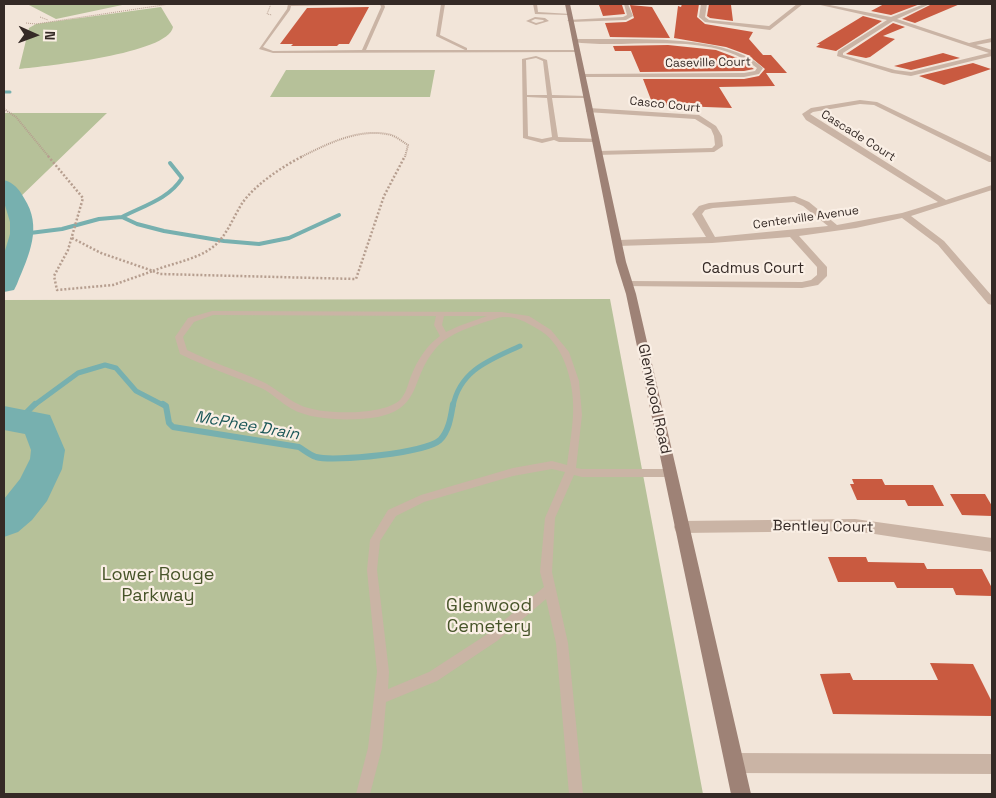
<!DOCTYPE html>
<html>
<head>
<meta charset="utf-8">
<style>
	body { margin:0 }
	#map { position:relative; width:996px; height:798px; overflow:hidden; background:#f2e5d9; font-family:"Space Grotesk",sans-serif }
	canvas { display:block }
	.frame { position:absolute; inset:0; border:5px solid #352a26; pointer-events:none }
	.north { position:absolute; left:10px; top:10px; width:50px; height:50px; -webkit-text-stroke:4px #faefe5; paint-order:stroke; rotate:92deg; font-size:14px; font-weight:700; line-height:20px; text-align:center; color:#352a26 }
	.north::after { content:''; display:block; margin:auto; width:18px; height:22px; background:#352a26; clip-path:polygon(50% 0,100% 100%,50% 72%,0 100%) }
</style>
</head>
<body>
<div id="map">
<canvas width="996" height="798"></canvas>
<div class="frame"></div>
<div class="north">N</div>
</div>
<script>
const c = document.querySelector('canvas').getContext('2d');
c.lineJoin = 'round';
function paint(path, color) { c.fillStyle = color; c.fill(path, 'evenodd'); }
function stroke(path, color, width, dash) { c.strokeStyle = color; c.lineWidth = width; c.lineCap = dash ? 'butt' : 'round'; c.setLineDash(dash || []); c.stroke(path); }
function label(font, color, halo, rows, align = 'center') {
  c.font = font + ' "Space Grotesk",sans-serif'; c.lineWidth = 4.5; c.setLineDash([]); c.textBaseline = 'middle'; c.strokeStyle = halo; c.fillStyle = color; for (const [text, x, y, turn = 0] of rows) {
    c.save(); c.translate(x, y); c.rotate((+turn || 0) * Math.PI / 180); c.textAlign = isNaN(turn) ? turn : align; if (halo) c.strokeText(text, 0, 0); c.fillText(text, 0, 0); c.restore();
  }
}
paint(new Path2D(`
	M27,4H127L56,19Z
	M161,7L173,27C168,54 46,66 19,69L29,28L36,24Z
	M286,70H435L430,97H270Z
	M4,113H107L17,200L23,220L21,245L4,284Z
	M610,299L703,794H4V300Z`), '#b6c199');
stroke(new Path2D(`
	M4,92H10`), '#77b0af', 3);
stroke(new Path2D(`
	M122,217C143,206 169,199 182,178L170,163
	M22,234L62,229L99,219L122,217L137,224L164,231L224,241L259,244L289,238L339,215`), '#77b0af', 4);
stroke(new Path2D(`
	M33,406L78,373L105,365L116,368L136,391L165,406
	M453,406C460,370 490,360 520,346`), '#77b0af', 5);
stroke(new Path2D(`
	M163,404L166,406L169,423L173,427L299,447C304,450 310,455 316,457C334,462 426,453 440,440C449,431 451,416 453,404
	M19,420L35,404`), '#77b0af', 6);
paint(new Path2D(`
	M4,180C14,183 19,189 24,198C43,227 29,255 17,284L14,290L4,292V254L10,234V222L4,202Z
	M4,406L50,415L65,450L62,469L47,501L32,520L18,532L4,537V499L20,479L30,459L31,450L25,434L4,430Z`), '#77b0af');
paint(new Path2D(`
	M682,4H699L697,17L705,24L753,32L749,39L763,55H771L787,73H766L775,86L719,87L732,108L653,105L643,79H744L759,76L765,69L748,55L726,47L674,38L678,6L681,7Z
	M709,4L731,5L733,21L710,18L707,16Z
	M884,4H920L891,15L871,11Z
	M932,4H960L915,23L902,19Z
	M599,5H622L625,14L603,16Z
	M630,5L652,7L670,38L610,37L605,23L626,22L634,18Z
	M369,7L349,44H339L337,46H291L293,44H280L307,8Z
	M863,16L882,21L836,51L816,47L820,44H817Z
	M893,23L905,27L883,36L895,39L870,57L866,58L846,54Z
	M668,45L716,50L737,58L754,69L744,71L640,72L631,51H615L613,46Z
	M943,53L960,58L911,70L894,66Z
	M973,63L991,69L944,85L919,76Z
	M852,479H882L885,485H933L944,506H908L905,500H857L850,484H854Z
	M950,494H985L992,506V516L962,515Z
	M828,557H866L868,562L924,563L927,569H982L992,588V596L956,595L953,588H897L894,582H838Z
	M930,663L973,664L992,702V716L833,714L820,674L850,673L853,680H938Z`), '#c95a40');
stroke(new Path2D(`
	M271,4L267,14L272,15
	M40,17L48,20
	M26,23L36,24L170,4`), '#b69e8f', 1, [1, 1]);
stroke(new Path2D(`
	M4,109L16,117L49,157
	M301,157C327,144 360,127 391,135C397,137 403,142 408,145L405,157`), '#b69e8f', 2, [1, 1]);
stroke(new Path2D(`
	M48,156L83,198L68,250L54,276L57,290L113,285L153,271
	M72,238L101,253L153,271
	M153,271L160,274L356,279L384,196L405,156
	M153,271C172,263 196,260 213,247C227,236 233,217 243,202C257,183 282,167 303,156`), '#b69e8f', 2.5, [2, 2]);
paint(new Path2D(`
	M288,4H380L291,6L290,10L263,47L273,51L362,50L381,7L380,4H384L385,7L366,50H465L436,36L441,4H445L440,35L467,48V50H577L579,51L577,52L273,53L259,49L287,9Z
	M533,4H537L538,12L571,14L569,15L535,14Z
	M535,17L545,18L549,21L536,25L526,21ZM535,19L543,20L544,21L536,23L531,21Z
	M536,56L547,60L552,95L587,96L589,97L587,98H552L558,137L596,139L599,141L598,142H559L554,140L542,143L523,138L522,59ZM536,58L543,61L547,95H527L526,60ZM527,97L547,98L552,137L542,139L528,136Z
	M212,311L502,312L529,316L551,330L569,352L579,381L582,415L576,468L582,469H670L673,470L675,473L673,476L670,477H582L574,475L555,518L552,572L568,643L583,794H569L556,643L546,599L497,641L437,681L386,702L382,748L370,794H356L368,748L377,672L367,570L370,540L388,510L421,495L513,468L552,461L567,465C569,449 572,432 573,416C575,388 566,347 541,331C529,324 518,316 503,317C498,317 493,320 488,321C468,328 446,334 433,352C411,380 421,408 378,417C354,421 313,421 292,409C281,403 272,393 261,388C234,376 206,367 180,354L175,337L188,318ZM213,315L436,316L434,325L440,336C426,346 417,361 411,376C408,384 406,394 400,400C383,416 320,415 300,405C286,399 275,387 261,381C236,370 211,362 187,350L183,337L194,322ZM444,316H487L459,326L446,332L442,325ZM552,469L565,472L545,518L540,572L544,587L489,633L429,672L388,689L389,672L377,570L380,541L396,516L424,502L513,476Z`), '#cab4a5');
paint(new Path2D(`
	M624,4H628L633,16L626,20L570,22L567,20L623,17L627,15Z
	M701,4H707L705,17L709,20L769,26L797,4H803L770,30L705,22L699,17Z
	M816,4H825L891,17L924,4H930L897,19L969,43L992,38V42L976,45L992,50V56L911,76L892,73L837,56L838,51L887,20ZM893,21L989,53L911,72L895,70L843,55V53Z
	M575,39C624,40 728,32 763,68L759,74L744,77H582L580,74L744,73L755,71L757,68C709,29 630,50 573,42Z
	M860,100L877,102L992,157V162H989L874,105L860,104L813,112L810,114L946,200L992,185V190L911,216L944,241L992,296V305L988,304L938,245L902,218L856,228L799,236L827,267V276L818,285L802,288L624,286L623,284L628,281L802,282L811,280L817,275V267L790,237L712,243L618,246L613,243L618,240L706,237L692,214L699,206L709,203L795,196L809,202L837,225L902,213L938,202L806,120L802,114L811,108ZM794,202L803,206L828,226L715,237L702,214L705,210L713,208Z
	M589,108L699,115L716,126L722,136L723,146L714,152L596,155V151H599L712,148L715,145L714,136L711,129L695,119L586,112V108Z
	M855,519L992,538V552L855,531L681,533L676,532L674,527L676,522L681,521Z
	M735,753L992,754V774L735,773L728,770L725,763L728,756Z`), '#cab4a5');
paint(new Path2D(`
	M565,4H570L626,262L636,294L751,794H731L626,294L616,262Z`), '#9e8276');
label('12px', '#352a26', '#faefe5', [
	["Caseville Court",708,63,-1],
	["Casco Court",665,105,6],
	["Cascade Court",858,136,32],
	["Centerville Avenue",806,218,-8]
]);
label('15px', '#352a26', '#faefe5', [
	["Cadmus Court",753,269],
	["Glenwood Road",654,399,78],
	["Bentley Court",823,527,1]
]);
label('italic 16px', '#1b5758', '#faefe5', [
	["McPhee Drain",247,426,10]
]);
label('18px', '#475429', '#faefe5', [
	["Lower Rouge",158,575],
	["Parkway",158,596],
	["Glenwood",489,606],
	["Cemetery",489,627]
]);
</script>
</body>
</html>
